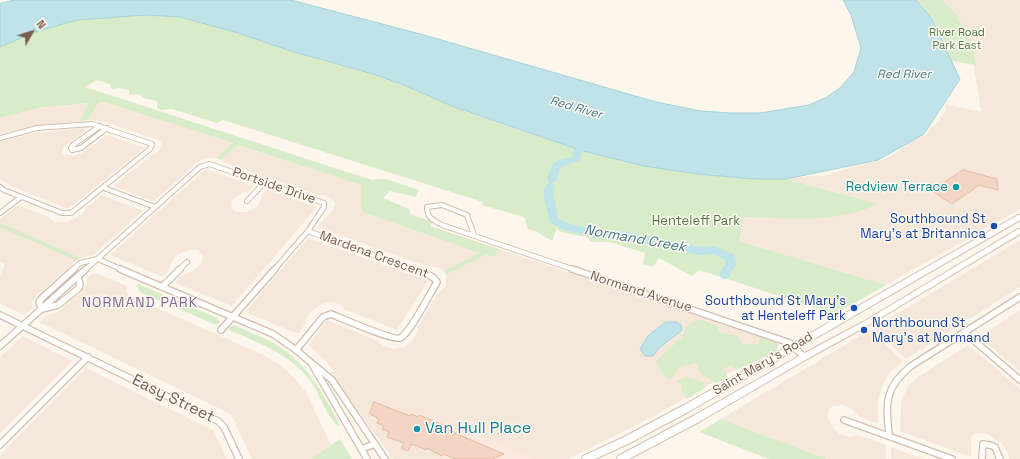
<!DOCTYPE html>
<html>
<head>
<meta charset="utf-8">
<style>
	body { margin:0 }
	#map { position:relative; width:1020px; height:459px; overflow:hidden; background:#fdf6ec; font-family:"Space Grotesk",sans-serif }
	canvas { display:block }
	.north { position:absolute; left:12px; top:12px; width:40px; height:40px; -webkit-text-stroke:3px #fffaf3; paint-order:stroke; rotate:51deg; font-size:11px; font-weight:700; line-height:16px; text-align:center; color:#7a5c4d }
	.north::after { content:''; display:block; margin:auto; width:14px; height:18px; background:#7a5c4d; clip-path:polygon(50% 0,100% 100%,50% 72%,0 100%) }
</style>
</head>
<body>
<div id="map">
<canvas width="1020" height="459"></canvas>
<div class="north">N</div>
</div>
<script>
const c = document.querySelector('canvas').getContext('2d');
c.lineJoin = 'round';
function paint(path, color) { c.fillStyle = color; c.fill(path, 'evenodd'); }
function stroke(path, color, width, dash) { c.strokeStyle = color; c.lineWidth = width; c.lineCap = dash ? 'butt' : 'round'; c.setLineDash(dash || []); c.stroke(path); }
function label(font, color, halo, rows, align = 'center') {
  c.font = font + ' "Space Grotesk",sans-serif'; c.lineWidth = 3; c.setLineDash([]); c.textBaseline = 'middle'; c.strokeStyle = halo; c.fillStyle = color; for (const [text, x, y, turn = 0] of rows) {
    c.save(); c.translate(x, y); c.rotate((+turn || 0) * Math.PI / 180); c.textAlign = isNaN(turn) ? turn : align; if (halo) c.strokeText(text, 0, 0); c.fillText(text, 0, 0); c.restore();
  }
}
paint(new Path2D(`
	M936,0H1020V209L886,285L739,241L744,217L791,218L877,204L785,179L810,176H824L859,165L882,160L895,154L910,142L927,134L930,129L941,120L939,117L942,116L946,110L945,104L981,112L968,32Z
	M99,102L113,104L233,143L216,158H206L195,163L188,171L154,201L113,186L149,157L159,151L162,142L157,138L149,137L102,121L88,120Z
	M89,103L80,121L32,126L0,134V118L39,108Z
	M82,128L86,130L63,148L62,152L63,154L73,156L82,153L107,135L145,148L68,209L11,186L0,179V142L30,134Z
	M238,145L362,185V212L481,253L444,271L437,267L426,266L317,227L334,209L335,203L333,200L325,195H318L223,162L221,160Z
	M206,169L254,186L250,190L237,196L231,201L232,209L237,212H247L255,208L260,202L262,194L266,190L317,207L232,306L175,283L180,277L194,270L201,264L203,256L198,250H188L177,255L172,261L168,272L163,277L110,255Z
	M102,195L143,211L93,255L82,257L77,260L36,296L32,302V308L24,315L0,304V275L4,267V264L0,262V219L18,205L48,217L54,222H68L81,215L87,207Z
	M308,238L428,281L397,330L346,310L341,305L333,302L324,303L315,308L308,315L306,323L298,334L245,312Z
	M1020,240V287L906,359L873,328Z
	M499,249L781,344L652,417L568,459H532L459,426L442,459H393L330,372H335L323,358L309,345L327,320L378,341L384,346L393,349L404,347L412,341L417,334L418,327L437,295L446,286V275L486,255L494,257Z
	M96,273L127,286L126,292L130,296L261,354L279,364L293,377L306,392L331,445L311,459H252L231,414L39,322L47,315L56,313L62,309L83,290L87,284V279L92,274Z
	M1020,310V371L979,337Z
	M870,330L903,361L890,372L882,386L878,402V423L859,417L852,409L843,405L833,406L829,409L827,418L834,429L840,434L850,437L858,435L886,445V459H827L721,419Z
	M23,336L73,361L0,433V357Z
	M968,345L1020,389V459H1009L1008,453L1001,443L987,434L981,433L974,434L971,437V457L900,431L901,402L908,386L918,377Z
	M86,368L213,430L227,459H0V455Z
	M891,447L907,453L924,459H891Z`), '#f5e8da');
paint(new Path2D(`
	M459,425L532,459H442Z`), '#fde8e0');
paint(new Path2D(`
	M917,0H942L960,18L955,17L969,32L976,65L952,61L932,17Z
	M167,14L238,33L316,59L373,74L399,83L461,110H465L483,118L583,151L624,161L626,160L642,165L647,164L674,171L697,174L755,179H785L878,204C838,224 787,218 744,217L739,241L886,285L835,314L699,270L692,276L659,258L653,267L643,264L645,253L610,242H592L586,237L560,232L556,225L554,224L557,228L552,241L537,232L528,229L524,217L482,205L483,202L223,120L217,123L172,109L161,110L157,108V101L144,98L139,94L129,95V90L119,88L113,89L110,87L111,85L97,80L85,87L375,181L374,179H386L419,190L416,197L390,191L383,198L409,209L410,214L427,220L432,215L436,219L430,226L499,249L494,257L486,255L446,275L444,271L480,253L362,212L361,185L238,145L221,160L216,158L233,143L108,103L99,102L88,120L80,121L88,103L39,108L0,118V43L69,20L103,15Z
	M0,223L78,257H82L77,260L73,259L0,227Z
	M138,284L217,318L220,322L216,325L140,292L137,286Z
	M698,319L716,325L719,332L737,336L742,344H758L760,335L778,341L777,351L737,370L731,365L725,368L727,378L716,383L700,373L696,363L679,367L670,380L662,373L656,361L682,337L687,326Z
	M234,325C247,331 260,336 273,343C306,361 323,393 340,425L338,426C325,414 321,396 311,382C291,354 259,343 229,330V327Z
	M686,377L704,382L705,388L687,399L682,392V385L676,381Z
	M721,419L827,459H769L699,432Z
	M340,439L352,459H311Z`), '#d8ecc9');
const water = new Path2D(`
	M14,0H291L424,35L656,102L701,111L731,113H760L809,105L827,97L841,87L854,72L861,48L851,15L843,0H916L931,17L960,79L924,134L878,160L786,179H755L697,174L644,166L583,151L483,117L465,110H461L399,83L373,74L294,52L238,33L180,17L146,15L77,20L35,32L0,47V4Z
	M666,322H677L681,325L682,330L659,348L653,356H645L640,349L648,336Z`);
paint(water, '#bfe3e8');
stroke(water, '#a5d3da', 1);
paint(new Path2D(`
	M581,147L585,150L581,154L580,161L565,165L559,169L557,180L552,183L555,186L553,192L558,218L570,224L597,230L628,232L700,247L714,246L734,254L737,265L731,272L729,278L725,279L721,278L720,275L722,267L726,264L725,260L713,254L700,255L628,240L597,238L564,230L550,223L543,192L547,184L550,183L547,180C552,162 554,160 572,157L573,150Z`), '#bfe3e8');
const building = new Path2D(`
	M963,170L997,179L998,190L979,185L952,204L932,191Z
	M374,402L410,416L411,414L418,417L419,415L450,428L449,430L457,434L504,454L492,459H455L443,454L442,456L427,448L426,450L412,444L408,451L401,448L404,443L387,437L389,432L382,429L384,426L377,423L379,419L370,414Z`);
paint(building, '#f3d5c3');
stroke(building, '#e6bba3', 1);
const streetFar1 = new Path2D(`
	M100,126L73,145L71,148L72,150L81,148L107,128
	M0,138L37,128L92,124L152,144L150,149L71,213H62L4,190L0,187
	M104,188L155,207
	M247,201L265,182
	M0,213L21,197
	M308,231L415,270
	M474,235L467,215L442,205L427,207C427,218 433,220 442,225L575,270
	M98,259L123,270
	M73,270L80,263L98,259
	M85,270L200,167L209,164L324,203V207L308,231L274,270
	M179,270L187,262`);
const street = new Path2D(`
	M74,269L42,298L39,302L42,309L58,305L79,288L80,285L78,276
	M120,269L273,334L296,350L332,380L385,459
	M572,269L790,343L804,357
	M162,287L180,269
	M0,315L218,421L224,427L239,459
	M221,330L275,269
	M964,332L1020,380
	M0,346L86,269
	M296,350L323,317L331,314C341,318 394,341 400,338C410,334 430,293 437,282C433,274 420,272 412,269
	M312,364L367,459
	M844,420L952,459
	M889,435C886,403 884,388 911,366L1020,297
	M0,445L88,357
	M361,449L375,444
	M982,459L983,444L990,445L995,447L1000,459`);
const secondary = new Path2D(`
	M1018,215H1020V220L690,411L630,443L595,459H582L583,456L624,437L684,405Z
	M1018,229H1020V234L867,326L807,359L699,422L629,459H617L618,456L693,416L801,355L863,322Z`);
stroke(streetFar1, '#d1beb0', 6);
stroke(street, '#d1beb0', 8);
stroke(secondary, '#d6c0b0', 2);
stroke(streetFar1, '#fff', 4);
stroke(street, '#fff', 5.5);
paint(secondary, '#fff');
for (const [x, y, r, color] of [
	[956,187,4,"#0f9aa8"],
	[994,226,4,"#1a4fb4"],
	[854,308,4,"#1a4fb4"],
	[864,330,4,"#1a4fb4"],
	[417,429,4,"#0f9aa8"]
]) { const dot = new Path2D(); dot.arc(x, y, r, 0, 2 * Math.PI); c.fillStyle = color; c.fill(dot); stroke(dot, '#fffaf3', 1.5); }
label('11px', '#537a41', '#fffaf3', [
	["River Road",957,33],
	["Park East",957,46]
]);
label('italic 12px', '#437c86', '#fffaf3', [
	["Red River",904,75],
	["Red River",576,108,16]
]);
label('13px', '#7a5c4d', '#fffaf3', [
	["Portside Drive",274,186,19],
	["Mardena Crescent",374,255,20],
	["Normand Avenue",641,292,18],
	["Saint Mary's Road",763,364,-30]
]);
label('13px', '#0d838f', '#fffaf3', [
	["Redview Terrace",948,187]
], 'right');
label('13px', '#164399', '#fffaf3', [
	["Southbound St",986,219],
	["Mary's at Britannica",986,234],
	["Southbound St Mary's",846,301],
	["at Henteleff Park",846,316],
	["Northbound St",872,323,"left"],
	["Mary's at Normand",872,338,"left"]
], 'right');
label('13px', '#537a41', '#fffaf3', [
	["Henteleff Park",696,221]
]);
label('italic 14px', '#437c86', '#fffaf3', [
	["Normand Creek",635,239,10]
]);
c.letterSpacing = '1px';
label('14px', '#846695', '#fffaf3', [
	["NORMAND PARK",140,303]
]);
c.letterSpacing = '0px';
label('16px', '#7a5c4d', '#fffaf3', [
	["Easy Street",173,399,26]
]);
label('16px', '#0d838f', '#fffaf3', [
	["Van Hull Place",425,429]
], 'left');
</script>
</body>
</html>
